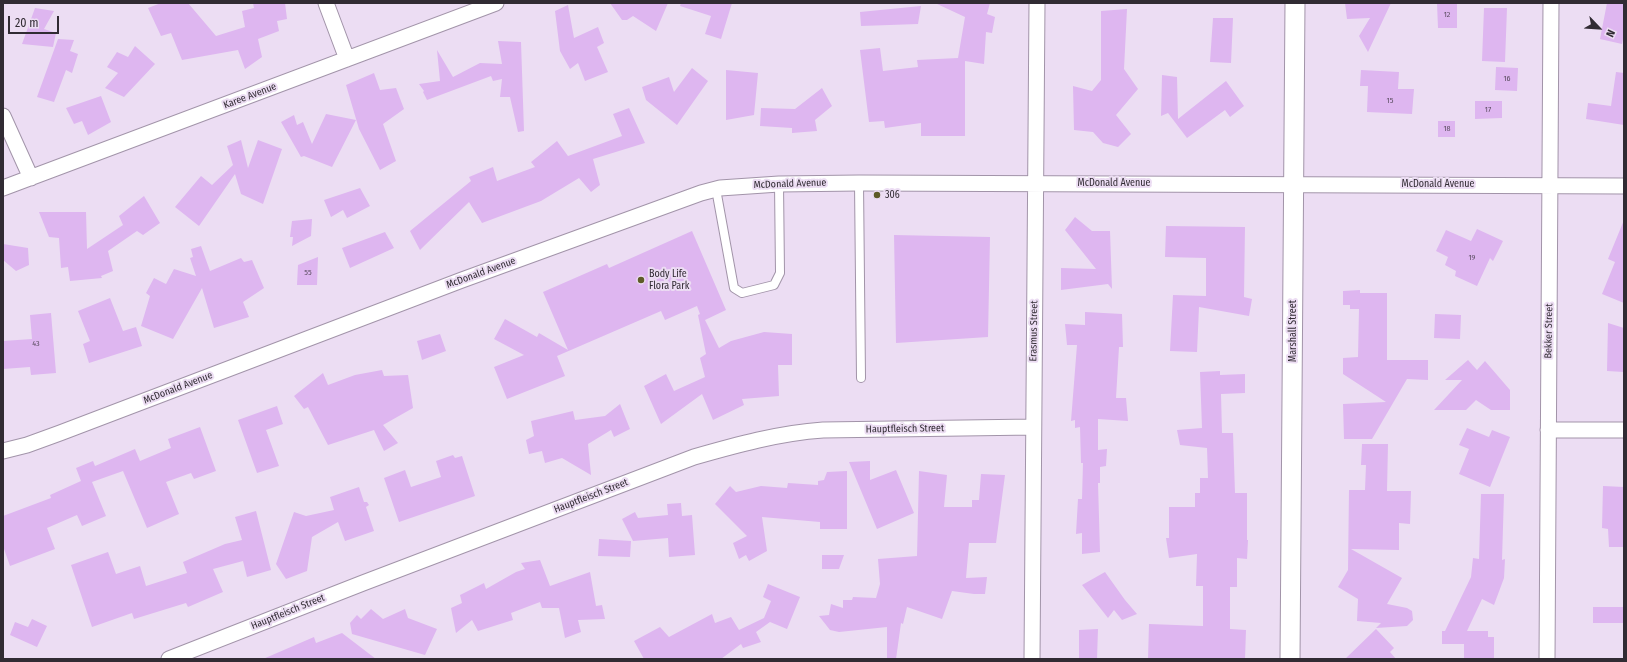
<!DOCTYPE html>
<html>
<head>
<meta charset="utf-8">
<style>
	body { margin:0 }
	#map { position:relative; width:1627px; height:662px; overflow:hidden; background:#ecddf3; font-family:"Fira Sans Condensed",sans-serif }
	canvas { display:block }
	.frame { position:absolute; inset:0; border:4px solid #312b33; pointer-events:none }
	.north { position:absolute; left:1579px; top:8px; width:40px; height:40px; -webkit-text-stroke:3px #ecddf3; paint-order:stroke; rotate:115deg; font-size:11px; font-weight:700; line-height:16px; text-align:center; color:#312b33 }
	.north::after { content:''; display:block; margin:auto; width:14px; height:18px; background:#312b33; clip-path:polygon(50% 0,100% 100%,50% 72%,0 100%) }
	.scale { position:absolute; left:8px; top:16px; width:51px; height:18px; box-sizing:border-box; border:2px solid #312b33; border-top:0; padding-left:5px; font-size:12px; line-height:14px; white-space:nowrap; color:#312b33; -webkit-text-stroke:3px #ecddf3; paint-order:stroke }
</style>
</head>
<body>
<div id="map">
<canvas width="1627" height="662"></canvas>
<div class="frame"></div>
<div class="north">N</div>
<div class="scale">20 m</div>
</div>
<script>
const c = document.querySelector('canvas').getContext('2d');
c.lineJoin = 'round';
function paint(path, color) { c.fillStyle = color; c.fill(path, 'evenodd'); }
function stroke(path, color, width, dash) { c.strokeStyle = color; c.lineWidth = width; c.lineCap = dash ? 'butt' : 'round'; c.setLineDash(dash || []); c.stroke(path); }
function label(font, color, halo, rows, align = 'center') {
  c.font = font + ' "Fira Sans Condensed",sans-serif'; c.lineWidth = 4; c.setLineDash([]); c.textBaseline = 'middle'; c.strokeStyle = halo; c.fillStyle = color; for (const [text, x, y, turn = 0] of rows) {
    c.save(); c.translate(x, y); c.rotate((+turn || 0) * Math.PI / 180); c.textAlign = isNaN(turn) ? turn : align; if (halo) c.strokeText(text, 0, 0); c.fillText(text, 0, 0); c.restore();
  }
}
paint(new Path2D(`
	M161,3H188L216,36L245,27L242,11L254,8L253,3H285L287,19L277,21L279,31L258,39L262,57L245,69L238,50L182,60L171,33L161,36L148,8Z
	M610,3H668L656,31L633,16L627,20H622Z
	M681,3H732L721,39L705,34L711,16L680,6Z
	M935,3H990L987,14L995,17L992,33L986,32L984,64L965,61V136H921V123L885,128L884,121L869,122L860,50L880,48L883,71L918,67L917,60L958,58L965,17Z
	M1345,3H1391L1368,52L1359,36L1370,18L1347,19Z
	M1437,3H1457V28H1438Z
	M1607,3H1624V34L1622,44L1600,39Z
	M568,5L574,38L598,27L604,43L597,47L608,72L585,81L578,63L570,69L560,51L555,11Z
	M921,6L918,24L861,26L860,12Z
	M35,8L54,11L44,29L56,33L53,47L22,44Z
	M1484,8H1507L1505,62L1482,61Z
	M1127,9L1124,69L1138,89L1116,115L1131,134L1118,147L1103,143L1093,132L1074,130L1073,86L1092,91L1101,80V11Z
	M1213,18H1233L1231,63L1210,62Z
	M58,39L74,40L70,51L78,54L72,73L66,70L54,102L37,97Z
	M498,41L521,42L524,131L518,132L510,97H500L502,79L493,81L491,76L427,100L423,92L424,91L419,84L440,81L437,50L453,77L480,63L502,64Z
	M135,46L155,64L124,97L105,88L118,73L107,67L117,52L128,57Z
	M1496,67L1518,68L1517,91L1495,90Z
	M692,68L708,81L677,125L646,100L642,87L669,77L674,92Z
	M726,70L758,73L754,115L726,120Z
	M1361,70L1399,72L1398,89H1414L1412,114L1367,112L1368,86H1360Z
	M1616,72L1624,73V125L1586,119L1588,103L1611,106Z
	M374,73L380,90L396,88L404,109L383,124L396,161L380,170L359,129L346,85Z
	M1162,75L1177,77L1178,119L1226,81L1244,106L1230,117L1225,110L1187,138L1168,113L1161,116Z
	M822,88L832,106L815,120L817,131L792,133V128L760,126L761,108L795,109Z
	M101,96L111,122L88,135L82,121L74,124L66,108Z
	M1475,101H1502V118L1475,119Z
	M629,108L645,143L593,159L600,185L591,192L579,178L541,201L482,223L469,202L420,250L410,231L471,181L469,177L493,167L497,181L535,167L531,162L557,141L568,156L622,136L613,114Z
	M326,114L356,120L332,167L304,156L301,157L281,122L294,115L297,125L303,122L312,144Z
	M1438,121H1455V137H1438Z
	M241,140L248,168L258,140L282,149L263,204L241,194L235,174L199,226L175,207L201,176L212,185L233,165L227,146Z
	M360,188L370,206L347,218L343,210L331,217L324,200Z
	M144,196L160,223L143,235L137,231L108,251L113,271L101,276L102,278L70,281L68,267L61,268L59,238L49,237L39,212H86L87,249L123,225L119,216Z
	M1075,217L1092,231H1110L1112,289L1108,284L1061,290V268L1096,269L1065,230Z
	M312,219L311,236L292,246L293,237H290L292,221Z
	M1624,220V303L1602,294L1615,262L1608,259Z
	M1166,226L1245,227L1244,297L1252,299L1249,316L1199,307L1197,352L1170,351L1173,295L1206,296V258L1165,257Z
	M1477,229L1503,241L1493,261L1490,258L1477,286L1455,276L1456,271L1445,265L1448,257L1436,251L1446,230L1471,241Z
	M692,231L726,310L705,320L719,348L731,341L764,332L792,334V365H778L779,396L742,399L744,405L713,420L702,394L661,424L644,386L666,374L674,391L705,377L700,358L706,354L698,315L700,314L697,306L665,320L661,311L557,356L565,376L507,399L494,367L524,355L494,339L505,319L537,337L539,333L568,350L543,292L607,264L609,268Z
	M385,232L394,248L350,268L342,248Z
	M894,235L990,237L988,337L896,343Z
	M3,244L28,248L29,265L16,271L3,260Z
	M201,246L210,271L241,258L244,262L252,260L264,288L243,302L249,317L214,328L202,288L173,339L141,326L150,296L146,293L154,278L166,284L174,269L196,276L190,258L193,257L191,249Z
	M318,257L317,285H297L298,265Z
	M1360,290V293H1387V360H1428V380L1407,379L1372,439H1344L1343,404L1386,402L1343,374V358L1358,357L1359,309H1350V305H1343V291Z
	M110,298L123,331L136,327L142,346L89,363L83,344L90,341L78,311Z
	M1085,312L1122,314L1123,347H1119L1116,398H1126L1128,421L1098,419V450L1107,449L1106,466L1100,467V483H1098L1100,552L1082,554V533L1076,534L1078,499H1082L1083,463H1081L1080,427L1075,428V420L1071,421L1077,345H1067L1065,324L1085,325Z
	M51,313L56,373L31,375L30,367L3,369V341L32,339L30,315Z
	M1435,314L1461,315L1460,339L1434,338Z
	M1608,323L1624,328V372L1607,371Z
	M440,334L446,351L422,360L417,341Z
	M1468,360L1477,370L1485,361L1510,390V410H1491L1476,400L1466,410H1434L1462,380H1445Z
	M382,370L384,376L408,375L413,408L383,425L398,443L384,451L374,430L328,445L308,407L304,409L294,396L323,373L328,385L355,375Z
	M1220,371V375L1245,374V393L1221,394L1222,433H1233L1235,493H1247V540H1248L1247,559L1237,558V587H1230V629L1246,630L1245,659H1148L1149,624L1203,626V586H1196L1197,554L1169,558L1166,538H1169V507H1195V493H1200V478H1208L1207,448L1180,445L1177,430L1202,428L1200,372Z
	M620,404L630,429L614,437L611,430L588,444L591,475L562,458L545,463L542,451L529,454L526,440L534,436L531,421L573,411L575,420L605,416Z
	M277,406L283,424L266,430L279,466L257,473L238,420Z
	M200,427L216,471L194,479L191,473L166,482L179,514L147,528L123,471L92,482L106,516L82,526L77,515L47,528L55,549L10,566L3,546V516L51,498L50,495L81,481L76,468L93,461L95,466L135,449L140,461L171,448L168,439Z
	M1467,428L1489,437L1492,430L1510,437L1490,487L1459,474L1469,449L1459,445Z
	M1362,444H1388L1387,491H1411L1410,524L1399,523V550L1351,549L1402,578L1387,604L1407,608L1412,611L1413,620L1407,626L1376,628L1381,623L1357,621L1358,599L1338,587L1348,570L1349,490H1365L1366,465H1361Z
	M453,455L455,458L462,456L475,496L399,522L384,478L405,470L411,487L441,477L436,461Z
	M870,461V480L896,470L914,513L877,529L849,462Z
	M847,471V529H820V522L762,517L767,551L749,561L746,555L739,559L733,543L747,536L715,504L730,486L736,492L761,486L787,488L788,483L818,485V481L824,480L827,472Z
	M919,471L947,475L944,507H972V500H979L981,474L1005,475L996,543H969L966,578L987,577L985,594H974L952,591L942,619L907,607L903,624L901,623L896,659L887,658V627L839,632L830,630L819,616L829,615L831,604L843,608V600H852L853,597L876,598L880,584L878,559L917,556Z
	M1603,486L1624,487V547H1609L1608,529L1602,528Z
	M359,487L364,502H367L369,505L366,507L374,531L345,541L338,522L312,537L307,571L286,579L276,564L294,512L306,516L334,510L330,497Z
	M1481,494H1504L1502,560L1505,559L1504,578L1494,605L1482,599L1467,631H1488V637H1494V659H1464V644H1442V631H1445L1471,577L1473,558L1479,559Z
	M681,503L682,516L692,515L695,555L669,557L668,538L633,541L622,519L635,512L638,518L668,515L667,504Z
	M256,511L271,570L247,577L243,561L213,569L223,592L188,607L186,603L134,619L132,613L92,627L71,565L108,552L116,574L140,566L146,586L187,573L183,562L225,544L242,540L235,517Z
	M599,539L631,541L630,557L598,556Z
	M822,555H844L839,569H822Z
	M540,560L550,586L590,572L596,606L602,605L605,619L578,620L581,632L565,638L559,608H542L540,602L511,613L513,620L478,631L472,620L456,633L451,608L462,603L460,595L484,583L486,589L516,572L525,569L521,563Z
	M1105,572L1125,600L1137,614L1122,620L1114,610L1108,618L1082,585Z
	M768,584L800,597L787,629L770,622L756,632L761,642L743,648L741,644L721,659H644L634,641L660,627L669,637L712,614L715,623L731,617L739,630L764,618L771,601L763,597Z
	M1593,607H1624V623H1593Z
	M371,609L383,619L405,609L408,618L437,629L425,655L352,634L350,623L357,615L361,619Z
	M32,619L47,626L37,647L10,635L15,622L28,627Z
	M1098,629L1097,659H1079V630Z
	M1376,629L1394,648L1390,652L1396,659H1345Z
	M342,633L376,659H263L314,637L316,643Z`), '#deb6f0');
const service = new Path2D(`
	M859,183L861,378
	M716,189L734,288L742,293L774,285L780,273L779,184`);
const minor = new Path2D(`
	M326,3L347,59
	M3,116L31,178
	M3,188L496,3
	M1548,430H1624
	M3,451L27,445L60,433L462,280L701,193L720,188L779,184L859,183L1624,186
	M169,659L363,583L694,457C736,445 779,433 823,430L1033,427
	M1032,659L1037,3
	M1547,659L1551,3`);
const tertiary = new Path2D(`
	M1290,659L1295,3`);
stroke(service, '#a294a9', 10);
stroke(minor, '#a294a9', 17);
stroke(tertiary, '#a294a9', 21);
stroke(service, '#fff', 8);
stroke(minor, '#fff', 15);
stroke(tertiary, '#fff', 19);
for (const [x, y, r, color] of [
	[877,195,4,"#5e5b27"],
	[641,280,4,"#5e5b27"]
]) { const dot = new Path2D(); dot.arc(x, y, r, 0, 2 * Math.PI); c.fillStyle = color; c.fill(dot); stroke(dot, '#ecddf3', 1.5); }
label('8px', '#5c4e62', null, [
	["12",1447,15],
	["16",1507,79],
	["15",1390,101],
	["17",1488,110],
	["18",1447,129],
	["19",1472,258],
	["55",308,273],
	["43",36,344]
]);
label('10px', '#312b33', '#ecddf3', [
	["Karee Avenue",250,96,-21],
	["McDonald Avenue",1114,183],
	["McDonald Avenue",790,184,-2],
	["McDonald Avenue",1438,184],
	["McDonald Avenue",481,273,-20],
	["Erasmus Street",1034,331,-89],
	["Marshall Street",1293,331,-90],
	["Bekker Street",1549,331,-89],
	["McDonald Avenue",178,388,-21],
	["Hauptfleisch Street",905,429,-1],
	["Hauptfleisch Street",591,496,-21],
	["Hauptfleisch Street",288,612,-22]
]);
label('10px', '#312b33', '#ecddf3', [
	["306",885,195],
	["Body Life",649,274],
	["Flora Park",649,286]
], 'left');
</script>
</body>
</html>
